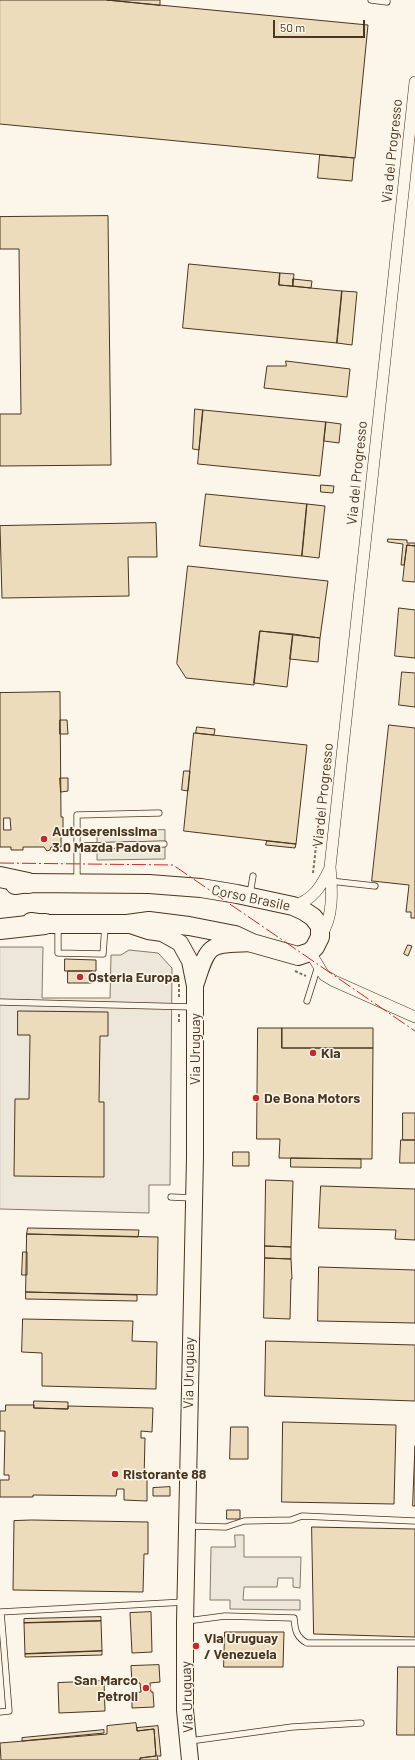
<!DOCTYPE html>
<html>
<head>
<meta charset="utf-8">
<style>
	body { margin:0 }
	#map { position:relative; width:415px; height:1760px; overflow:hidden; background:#fbf6e9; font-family:Barlow,sans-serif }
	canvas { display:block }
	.scale { position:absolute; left:273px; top:20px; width:92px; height:18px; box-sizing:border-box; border:2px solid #4a3520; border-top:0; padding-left:5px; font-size:12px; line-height:14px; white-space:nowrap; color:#4a3520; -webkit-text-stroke:3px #fbf6e9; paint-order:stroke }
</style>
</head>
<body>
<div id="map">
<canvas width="415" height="1760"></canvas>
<div class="scale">50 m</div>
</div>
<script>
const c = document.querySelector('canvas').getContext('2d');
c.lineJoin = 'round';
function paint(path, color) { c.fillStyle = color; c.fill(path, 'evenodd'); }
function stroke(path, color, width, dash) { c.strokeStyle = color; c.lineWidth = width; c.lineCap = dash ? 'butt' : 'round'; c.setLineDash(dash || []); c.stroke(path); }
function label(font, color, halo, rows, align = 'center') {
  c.font = font + ' Barlow,sans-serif'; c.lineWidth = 3; c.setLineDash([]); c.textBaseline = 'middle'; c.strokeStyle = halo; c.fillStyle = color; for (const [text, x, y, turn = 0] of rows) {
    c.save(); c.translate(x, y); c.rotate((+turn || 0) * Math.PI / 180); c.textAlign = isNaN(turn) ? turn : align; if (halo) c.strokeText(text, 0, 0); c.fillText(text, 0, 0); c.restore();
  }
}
const parking = new Path2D(`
	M165,830V859L97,860V831Z
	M0,947H43L42,998H110L111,955H121L129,950L158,953L172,968L170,1185H149V1213L0,1209Z
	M235,1535H244V1557H301L300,1588L293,1587V1578H278L277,1587H244L243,1600H300V1610L230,1609V1600H210L211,1547H235Z`);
paint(parking, '#ede7d9');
stroke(parking, '#887966', 1);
const building = new Path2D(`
	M0,0H107L368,25L355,158L0,124Z
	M107,0H160V5Z
	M320,155L354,158L352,181L318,178Z
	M108,216L111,465L0,466V414H21L19,249H0V217Z
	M189,264L280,273L279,285L342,291L337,343L183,328Z
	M280,273L294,274L293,286L279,285Z
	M293,279L312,281L311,288L293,286Z
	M342,291L357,292L352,345L337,343Z
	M286,361L350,369L347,397L264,388L267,366H286Z
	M195,409L203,410L199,450L193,449Z
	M203,410L326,422L320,476L198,464Z
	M326,422L341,424L339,443L324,441Z
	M321,485L334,486L333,493L321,492Z
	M206,494L307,504L302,556L200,546Z
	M307,504L325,506L319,558L302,556Z
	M156,523L157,557H128L129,596L2,598L0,526Z
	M388,539L407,540V543H415V546L407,545L404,565H401L403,544L388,542Z
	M407,545L415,546V582L403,581Z
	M188,566L328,581L320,638L260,631L254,685L186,678L177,664Z
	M399,608L415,610V658L395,656Z
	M260,631L293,634L287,687L254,683Z
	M293,634L320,638L318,662L290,659Z
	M402,672L415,673V707L399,705Z
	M60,692L61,817H63V829H61V847H51L50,850L47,851L44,847H23V850H11V847H0V693ZM4,818H10L11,830H4Z
	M60,720H67L68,734H60Z
	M389,725L415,728V918H411V912H406L409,885L372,881Z
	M197,727L215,729L214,735L196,733Z
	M194,733L307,745L296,844L184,831Z
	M184,771H190L188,791L182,790Z
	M60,778H68V791L61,792Z
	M267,841L296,844L295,848L266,845Z
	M408,945L412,946L408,956L404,954Z
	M65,959L96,960V971H65Z
	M68,971H92V983H68Z
	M18,1011L108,1012V1036H100L99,1102H104V1177L14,1176L15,1099H29L30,1035H18Z
	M258,1028H282V1048H373L372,1159L279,1158L280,1139H257Z
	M282,1028H373V1048H282Z
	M403,1113H415V1140H403Z
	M401,1140H415V1163H400Z
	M233,1152H249V1166H233Z
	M291,1158L361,1159V1168L291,1167Z
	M266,1180L293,1181L291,1247L265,1246Z
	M321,1186L415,1189V1240L395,1239L396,1230L319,1228Z
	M28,1228L139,1230L138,1237L27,1234Z
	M27,1234L158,1237L157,1295L26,1292Z
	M265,1246L291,1247V1259L265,1258Z
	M23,1252H27V1275H22Z
	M265,1258L291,1259L292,1279H291L290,1319L264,1318Z
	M319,1267L415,1270V1323L318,1321Z
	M26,1292L137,1295V1301L26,1299Z
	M23,1319L133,1321L132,1341L157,1342L156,1389L42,1386V1353L22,1352Z
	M266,1341L415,1345V1401L265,1396Z
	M34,1401L68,1402V1409L34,1408Z
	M6,1405H34V1408L68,1409V1406L153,1408L152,1432L141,1431V1438H145L144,1479H147V1501L124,1500V1489H117L116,1496L33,1495V1497H0V1480H9V1475H4L5,1431H0V1411H5Z
	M283,1422L396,1425L394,1504L282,1502Z
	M231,1427H248V1459H230Z
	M415,1446V1506H413Z
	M170,1487V1496H153V1488Z
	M227,1510H240V1519H227Z
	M32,1520L148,1522V1554H144L143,1592L13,1590L14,1521Z
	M312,1527L415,1529V1637L314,1634Z
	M151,1612L152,1652L132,1653L130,1613Z
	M101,1617V1621L24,1623V1619Z
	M101,1621L102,1651L25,1654L24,1623Z
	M225,1632H284L283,1667H224Z
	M102,1651V1655L25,1657V1654Z
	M159,1665L160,1682L150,1683L151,1692H153L154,1707L132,1708V1693L141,1692L140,1683H132L131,1666Z
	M398,1667H415V1735H397Z
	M104,1681L105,1711L59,1713L58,1683Z
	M136,1723L137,1731L154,1729L156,1756L140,1758V1760H1L0,1743L107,1734V1726Z
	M158,1726L161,1756H157L158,1760H140V1758L156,1756L154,1729L137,1731V1728Z
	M104,1730V1733L22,1741V1738Z`);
paint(building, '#ecdcbc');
stroke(building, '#4a3520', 1);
const lane = new Path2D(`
	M371,0L387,2V0
	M77,846V815L159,813
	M77,881V846L164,844
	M330,881L375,886
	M250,894L253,876
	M58,926V953L103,954L105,926
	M307,1001L318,966
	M0,1002L194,1007
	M171,1197L193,1198
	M188,1526L226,1527L244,1521L291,1520L302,1516L415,1521
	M0,1612L185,1602
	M187,1621L225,1616L294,1618C295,1630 296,1637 307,1643H415
	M0,1712L9,1711L1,1612
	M190,1741L292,1727L361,1723`);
const street = new Path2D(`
	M293,906C313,900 321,887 330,868
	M321,935C334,917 332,889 330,867L415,82
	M310,952L324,975L334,981L415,1017`);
const secondary = new Path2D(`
	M127,924L148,931L162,933L180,943L190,961L195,986V1157L185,1622V1710L190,1760
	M196,983C209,941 210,945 252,943`);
const primary = new Path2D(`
	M15,885L28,883L149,884L201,888L237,894L293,906L304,911L313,917L320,926V937L315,947L310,952L298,956L252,943L235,935L189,926L149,921L127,924H45L31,922`);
const highway = new Path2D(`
	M0,877L28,883
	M0,929L45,924`);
stroke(lane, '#4a3520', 7);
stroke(street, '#4a3520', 12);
stroke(secondary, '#4a3520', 18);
stroke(primary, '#4a3520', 20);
stroke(highway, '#4a3520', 22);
stroke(new Path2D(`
	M313,873L320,811
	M295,971L306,976
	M179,984V998
	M179,1022V1014`), '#7f6f5c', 2, [3, 2]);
stroke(lane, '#fbf6e9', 5.5);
stroke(street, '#fbf6e9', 11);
stroke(secondary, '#fbf6e9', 16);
stroke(primary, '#fbf6e9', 18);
stroke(highway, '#fbf6e9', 20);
stroke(new Path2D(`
	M0,863L173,865L415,1031`), '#c62828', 1, [14, 3, 2, 3]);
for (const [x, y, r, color] of [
	[44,839,4,"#c62828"],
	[80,977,4,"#c62828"],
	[313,1053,4,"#c62828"],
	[256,1098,4,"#c62828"],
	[115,1474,4,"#c62828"],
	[196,1646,4,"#c62828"],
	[146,1688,4,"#c62828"]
]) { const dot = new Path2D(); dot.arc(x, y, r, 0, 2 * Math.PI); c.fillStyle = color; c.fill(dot); stroke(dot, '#fbf6e9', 1.5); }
label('14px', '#4a3520', '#fbf6e9', [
	["Via del Progresso",392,151,-84],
	["Via del Progresso",357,473,-84],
	["Via del Progresso",323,795,-84],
	["Corso Brasile",251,898,12],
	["Via Uruguay",195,1049,-90],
	["Via Uruguay",189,1373,-89],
	["Via Uruguay",187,1697,-92]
]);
label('bold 14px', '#4a3520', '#fbf6e9', [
	["Autoserenissima",52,831],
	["3.0 Mazda Padova",52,847],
	["Osteria Europa",88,977],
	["Kia",321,1053],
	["De Bona Motors",264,1098],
	["Ristorante 88",123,1474],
	["Via Uruguay",204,1638],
	["/ Venezuela",204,1654],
	["San Marco",138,1680,"right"],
	["Petroli",138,1696,"right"]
], 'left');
</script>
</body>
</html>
